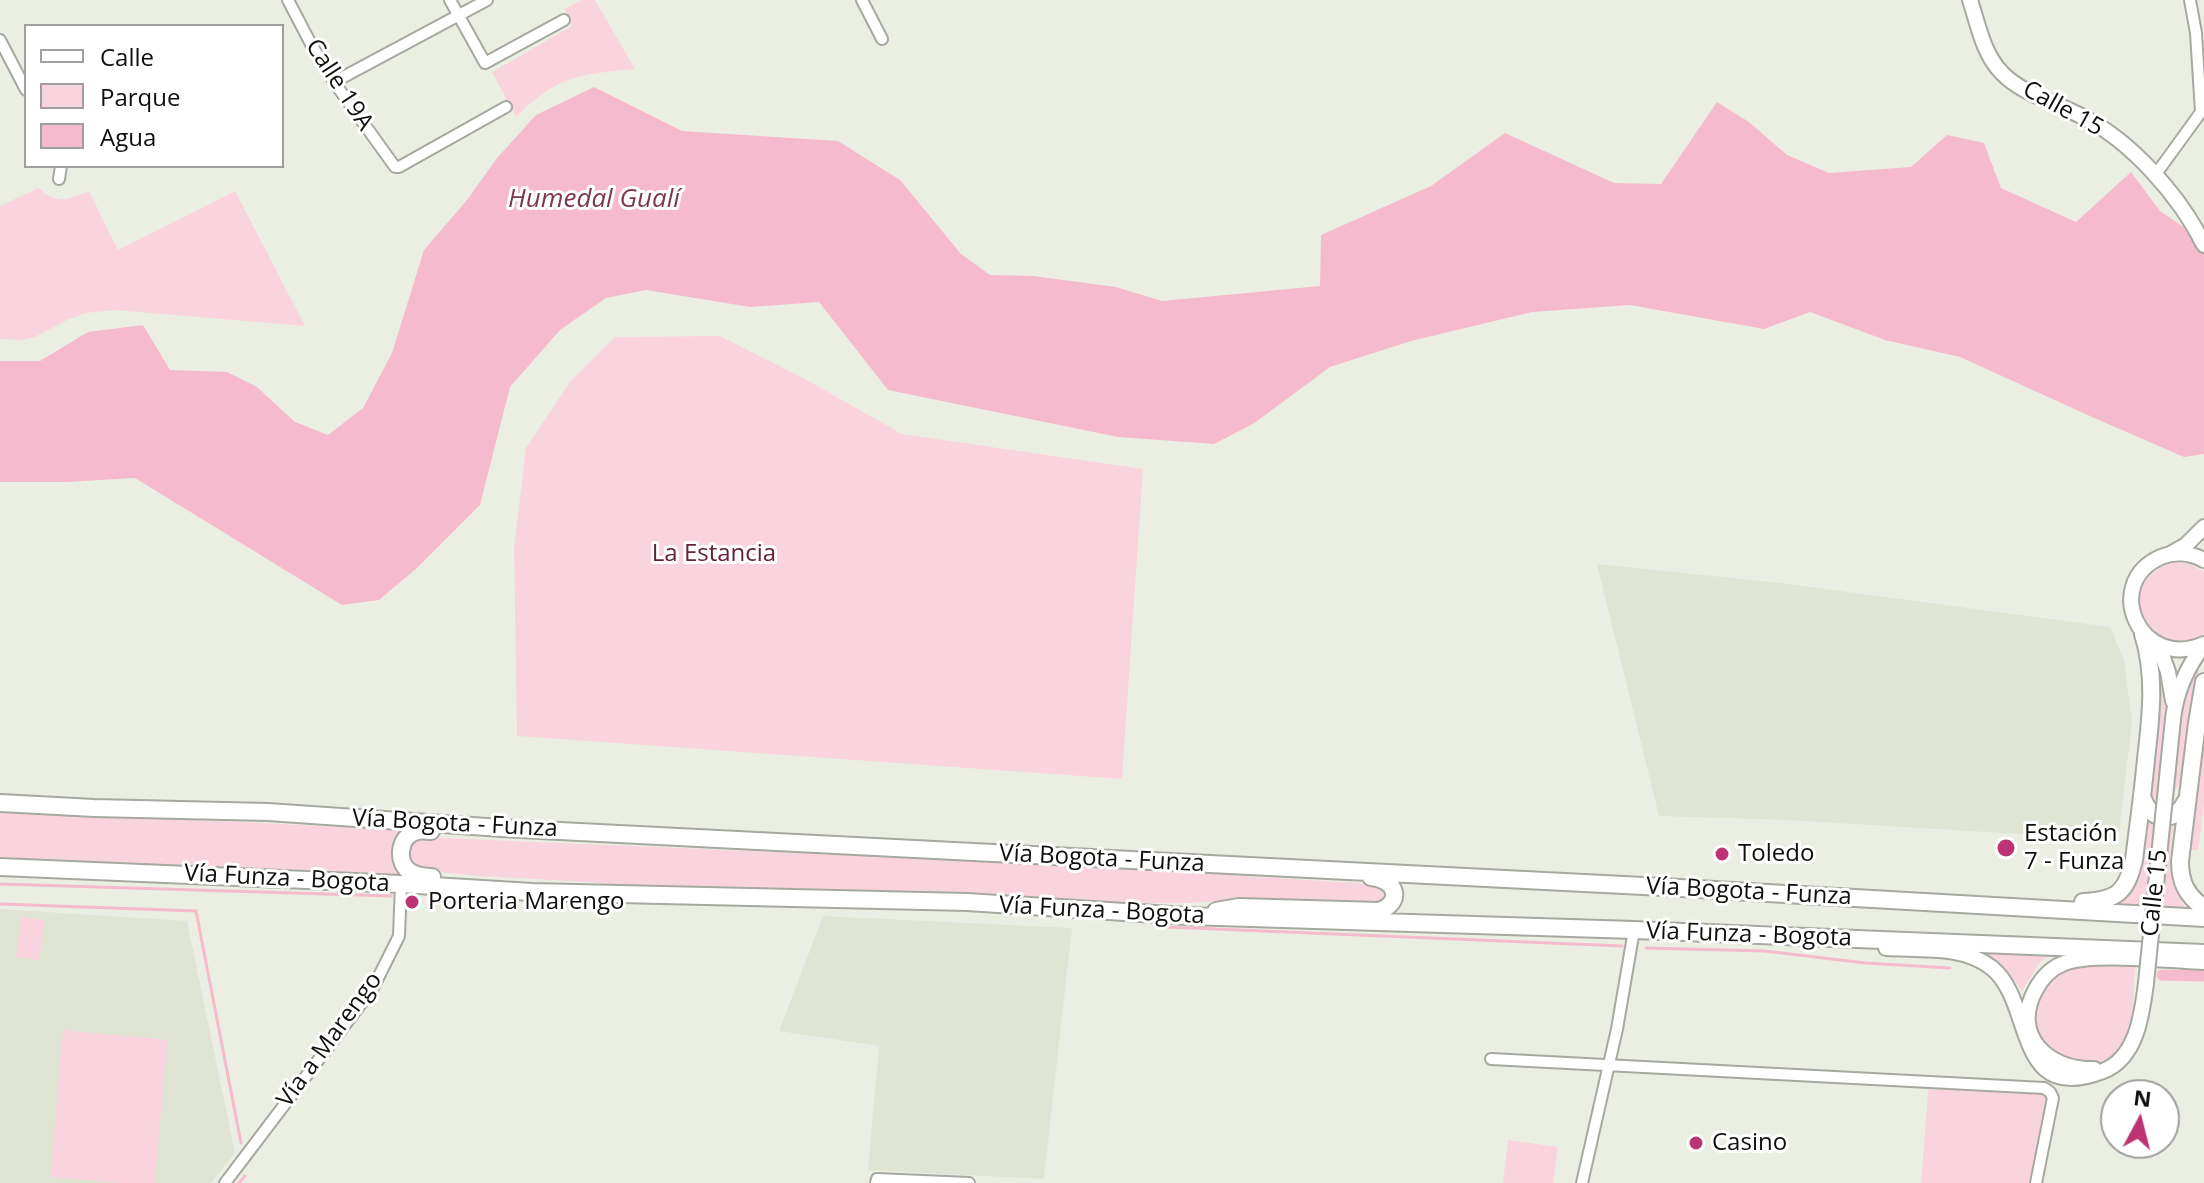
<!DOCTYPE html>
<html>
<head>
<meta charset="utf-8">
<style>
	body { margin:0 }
	#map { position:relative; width:2204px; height:1183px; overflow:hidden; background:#ebefe3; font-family:"Open Sans",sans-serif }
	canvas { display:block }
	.legend { position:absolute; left:24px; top:24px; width:260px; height:144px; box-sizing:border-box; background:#fff; border:2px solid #9f9f9e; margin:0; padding:10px 14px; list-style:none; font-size:24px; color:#0f100d }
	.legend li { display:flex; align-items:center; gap:16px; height:40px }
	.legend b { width:40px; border:2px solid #9f9f9e }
	.north { position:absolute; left:2100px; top:1079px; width:80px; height:80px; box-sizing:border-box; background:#fff; border:2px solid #9f9f9e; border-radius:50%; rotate:7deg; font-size:22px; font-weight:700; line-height:32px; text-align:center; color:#0f100d }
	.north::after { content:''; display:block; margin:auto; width:28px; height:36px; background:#bd3472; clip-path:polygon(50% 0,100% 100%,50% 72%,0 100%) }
</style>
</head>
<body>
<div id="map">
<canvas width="2204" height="1183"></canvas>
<ul class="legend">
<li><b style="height:10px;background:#fff"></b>Calle</li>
<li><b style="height:22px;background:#f9d4df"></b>Parque</li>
<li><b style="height:22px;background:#f6bace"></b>Agua</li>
</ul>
<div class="north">N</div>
</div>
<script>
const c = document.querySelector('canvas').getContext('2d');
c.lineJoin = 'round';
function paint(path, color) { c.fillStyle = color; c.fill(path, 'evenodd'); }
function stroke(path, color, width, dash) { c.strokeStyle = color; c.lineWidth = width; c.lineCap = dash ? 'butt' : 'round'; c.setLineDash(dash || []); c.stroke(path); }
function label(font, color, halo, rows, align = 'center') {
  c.font = font + ' "Open Sans",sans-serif'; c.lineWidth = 6; c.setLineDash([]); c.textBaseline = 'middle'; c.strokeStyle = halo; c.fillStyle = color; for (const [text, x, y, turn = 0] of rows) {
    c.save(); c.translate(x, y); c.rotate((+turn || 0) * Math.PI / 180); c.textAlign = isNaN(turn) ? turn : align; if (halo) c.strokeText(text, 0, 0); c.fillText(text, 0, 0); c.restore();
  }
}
paint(new Path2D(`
	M1597,564L1780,583L2110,627L2124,660L2132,722L2118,840L1788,820L1659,816Z
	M0,909L187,921L235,1153L211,1183H0Z
	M823,916L1072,928L1044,1179L868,1170L879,1046L779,1031Z`), '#dfe5d2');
paint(new Path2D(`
	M581,0H595L635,69C577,75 559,75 516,117L492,72L572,26L565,9Z
	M38,188C58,205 67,200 89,191L118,250L235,191L305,326L114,310L86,313L67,320L35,337L22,340L0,339V206Z
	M720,336L805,379L902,434L1143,469L1122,779L517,736L514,547L526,448L570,382L615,337Z
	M2177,562L2190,564L2204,572V633C2153,672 2103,579 2177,562Z
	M2156,654L2183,695L2201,657C2197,684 2192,711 2188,738C2185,756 2184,777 2174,793C2168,804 2157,803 2150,794C2155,747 2162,702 2156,654Z
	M2204,733V805L2198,850H2189Z
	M0,810L401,830C385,850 389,861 408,876L0,858Z
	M2147,818L2174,820C2171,860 2162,874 2187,909L2117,903C2146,880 2143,851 2147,818Z
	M420,837L1197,870L1244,876L1373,884C1382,886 1386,889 1387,898L1381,906L1244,900L1188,903H1090L616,886L589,882L479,876L419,870C407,862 407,856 410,843Z
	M21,917L45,920L39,960L16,957Z
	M1982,951L2054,953L2040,962L2022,991C2010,974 2000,961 1982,951Z
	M2088,965L2135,967L2132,1029L2124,1045L2111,1057L2095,1065L2078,1066L2049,1054L2032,1027L2035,995L2044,982L2072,966Z
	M63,1030L167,1040L155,1183H119L50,1177Z
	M1929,1081L2050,1092L2036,1183H1921Z
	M1508,1140L1558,1147L1553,1183H1503Z`), '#f9d4df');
paint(new Path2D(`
	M594,87L682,131L838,141L900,180L961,254L990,275L1033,276L1116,287L1162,301L1320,286L1321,235L1431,186L1505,133L1614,183L1661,184L1717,102L1749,122L1787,155L1829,173L1911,167L1947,135L1984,143L2001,188L2076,222L2131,172L2160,211L2204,241V454L2184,457L2092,417L1960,357L1885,340L1810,312L1764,329L1630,305L1532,312L1411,341L1330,367L1253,424L1214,444L1118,437L888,390L819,302L750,307L646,290L606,298L560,330L510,387L480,505L417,568L379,600L342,605L135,478L66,482H0V361H40L88,332L143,325L170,370L227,372L257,387L295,422L328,435L363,408L392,353L424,250L467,200L497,158L536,115Z`), '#f6bace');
stroke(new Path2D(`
	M0,884L391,896
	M0,904L196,911L241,1143
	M1167,927L1622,946
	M1646,948L1765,951L1865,963L1950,968
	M239,1183L245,1176`), '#f6bace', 3);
stroke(new Path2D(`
	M2162,975L2204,976`), '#f6bace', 11);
const street = new Path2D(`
	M288,0L311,44L334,82L395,167H399L506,107
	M450,0L485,63L564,20
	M862,0L882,39
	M2190,0L2196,33L2201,112
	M0,40L26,90
	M334,82L487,0
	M2156,174L2201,112L2204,110
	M59,179L61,166
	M1491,1059L2044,1088L2050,1092L2053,1098L2036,1183
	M225,1183L373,988L399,936L401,884
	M876,1183L877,1179L969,1183
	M1582,1183L1617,1029L1634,930`);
const secondary = new Path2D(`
	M1970,0C1978,24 1983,54 2002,73C2022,94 2057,103 2083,117C2131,141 2180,196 2204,245
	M2170,554L2186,545L2204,527
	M2204,560C2191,553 2175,551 2161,557C2101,583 2140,672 2204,644
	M2159,646L2168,672L2173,701
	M2173,719C2176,692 2187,667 2204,645
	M1886,948C1920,950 1964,945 1992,968C2035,1003 2013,1106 2103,1071C2137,1058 2142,1014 2146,983
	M2094,1069C2049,1071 2010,1035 2036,989C2042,978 2050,969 2062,964C2088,951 2172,961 2204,962`);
const primary = new Path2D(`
	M2204,682L2197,723L2180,861C2180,882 2186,895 2204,908
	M2142,795C2148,821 2174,825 2186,801
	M0,803L94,808L268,812L501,828L1663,887L2204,918
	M431,831C427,831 422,830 418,831C398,835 395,864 412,873C418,876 425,877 432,877
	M0,867L401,884L532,892L967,902L1187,916L1634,930L2204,953
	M2083,902C2117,900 2126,893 2134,860C2138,826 2143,793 2146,759C2151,717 2156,675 2143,634
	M1216,911L1239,907L1379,911C1404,902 1396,879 1371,877`);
stroke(street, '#a6a99f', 14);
stroke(secondary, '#a6a99f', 18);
stroke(primary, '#a6a99f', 20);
stroke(street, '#fff', 10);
stroke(secondary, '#fff', 14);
stroke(primary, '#fff', 16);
const secondaryBridge = new Path2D(`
	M2146,983L2173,719`);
stroke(secondaryBridge, '#a6a99f', 18, []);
stroke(secondaryBridge, '#fff', 14);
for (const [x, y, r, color] of [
	[2006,848,10,"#bd3472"],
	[1722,854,8,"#bd3472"],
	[412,902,8,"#bd3472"],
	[1696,1143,8,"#bd3472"]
]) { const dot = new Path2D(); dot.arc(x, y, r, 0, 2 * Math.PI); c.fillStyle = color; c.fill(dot); stroke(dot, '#fff', 3); }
label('24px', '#0f100d', '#fff', [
	["Calle 19A",339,85,57],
	["Calle 15",2063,109,29],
	["Vía Bogota - Funza",455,824,3],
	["Vía Bogota - Funza",1102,859,3],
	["Vía Funza - Bogota",287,879,3],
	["Vía Bogota - Funza",1749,892,3],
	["Calle 15",2155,893,-84],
	["Vía Funza - Bogota",1102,911,3],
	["Vía Funza - Bogota",1749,935,2],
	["Vía a Marengo",330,1040,-54]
]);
label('24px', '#65203d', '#fff', [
	["La Estancia",714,554]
]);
label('24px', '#0f100d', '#fff', [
	["Estación",2024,834],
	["7 - Funza",2024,862],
	["Toledo",1738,854],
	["Porteria Marengo",428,902],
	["Casino",1712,1143]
], 'left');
label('italic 26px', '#7d3652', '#fff', [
	["Humedal Gualí",594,200]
]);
</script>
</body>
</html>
